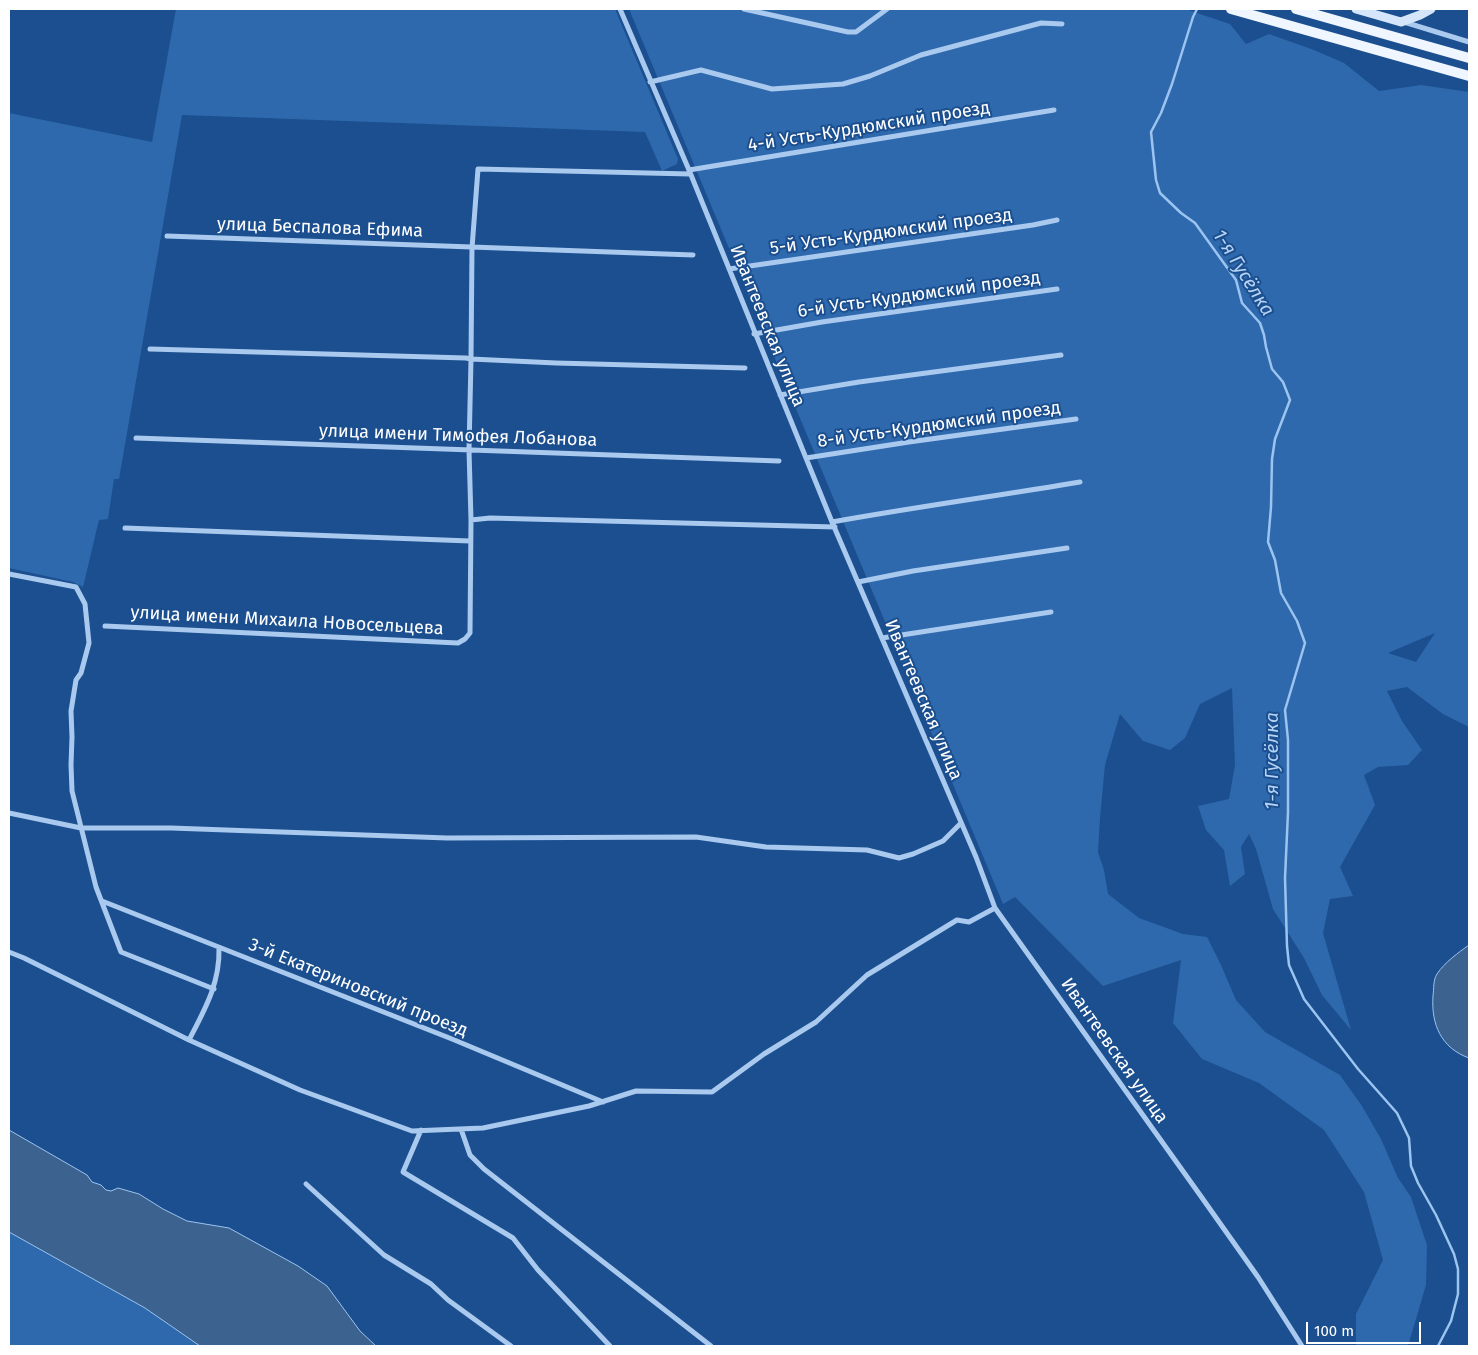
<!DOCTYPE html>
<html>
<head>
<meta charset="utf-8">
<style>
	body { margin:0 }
	#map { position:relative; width:1478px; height:1355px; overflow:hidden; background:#1b4f8f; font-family:"Fira Sans",sans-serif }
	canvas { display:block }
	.frame { position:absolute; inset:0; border:10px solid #fff; pointer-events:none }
	.scale { position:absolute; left:1306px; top:1322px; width:115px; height:22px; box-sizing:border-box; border:2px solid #fff; border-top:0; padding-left:6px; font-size:15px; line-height:18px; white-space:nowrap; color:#fff; -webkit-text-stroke:4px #1b4f8f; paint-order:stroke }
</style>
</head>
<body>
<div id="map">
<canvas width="1478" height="1355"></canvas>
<div class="frame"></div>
<div class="scale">100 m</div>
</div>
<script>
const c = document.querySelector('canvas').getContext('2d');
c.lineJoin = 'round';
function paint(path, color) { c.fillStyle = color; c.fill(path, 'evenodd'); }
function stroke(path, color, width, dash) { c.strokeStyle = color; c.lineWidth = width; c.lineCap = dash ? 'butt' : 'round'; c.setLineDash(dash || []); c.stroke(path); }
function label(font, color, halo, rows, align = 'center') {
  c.font = font + ' "Fira Sans",sans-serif'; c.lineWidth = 4; c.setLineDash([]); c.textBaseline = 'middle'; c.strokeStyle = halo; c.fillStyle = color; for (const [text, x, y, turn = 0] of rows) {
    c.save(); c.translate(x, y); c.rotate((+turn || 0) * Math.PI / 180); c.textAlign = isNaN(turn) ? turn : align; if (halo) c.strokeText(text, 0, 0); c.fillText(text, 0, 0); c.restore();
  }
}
paint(new Path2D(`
	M176,9H615L678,159L677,164L662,171L645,132L182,115L119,479H114L108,519L99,520L83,587L73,582L9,568V113L152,142Z
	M629,9L1188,10L1230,24L1246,44L1269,34L1314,50L1344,63L1379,91L1421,85L1469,92V727L1443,714L1407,687L1387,691L1402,721L1422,750L1408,765L1378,767L1364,775L1375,805L1340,867L1353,896L1330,899L1323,933L1351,1030L1322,995L1304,958L1273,909L1256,849L1249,834L1241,847L1245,874L1230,886L1224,850L1206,830L1198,806L1229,799L1235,765L1232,688L1200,704L1185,738L1170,750L1143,741L1120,714L1105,765L1100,818L1098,852L1104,870L1108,894L1139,918L1183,934L1207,937L1221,965L1236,1000L1265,1032L1340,1075L1362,1106L1381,1139L1398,1178L1411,1197L1427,1245L1426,1285L1408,1346H1356V1314L1383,1260L1364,1192L1324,1130L1259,1083L1202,1059L1173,1023L1181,960L1103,986L1015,897L1003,904ZM1435,633L1416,662L1388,653Z
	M9,1232L145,1308L200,1346H9Z`), '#2e69ad');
const water = new Path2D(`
	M1469,945V1058C1441,1048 1431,1024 1433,996C1434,989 1433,980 1437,974C1445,962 1458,953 1469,945Z
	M9,1130L87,1175L92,1182L101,1185L106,1190L111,1191L118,1188L139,1194L163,1209L187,1221L229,1228L298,1266L327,1286L360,1331L376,1346H200L145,1308L9,1232Z`);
paint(water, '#3c6290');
stroke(water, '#9cc4f0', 1);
stroke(new Path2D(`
	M1197,9L1193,17L1172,84L1161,113L1151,132L1156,180L1160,193L1181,213L1195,223L1236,280L1242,303L1260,323L1264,335L1266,347L1272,369L1283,382L1290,400L1275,439L1272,459L1271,507L1268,542L1275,560L1281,593L1297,621L1305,643L1285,710L1288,740V812L1285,878L1287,946L1289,965L1304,999L1358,1069L1397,1113L1409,1138L1411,1166L1418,1183L1436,1215L1454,1254L1458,1269V1294L1451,1321L1438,1346`), '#9cc4f0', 2.5);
stroke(new Path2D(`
	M620,9L689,170L832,522L976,857L995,908L1200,1195L1258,1277L1302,1346
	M744,9L848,32H856L887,9
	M1404,22L1469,42
	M650,82L701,70L772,89L843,84L870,76L921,55L1041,23L1062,24
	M689,170L1054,110
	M690,174L478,169L472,248L471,359L556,363L745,368
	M167,236L693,255
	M729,269L1033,225L1057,220
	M754,334L822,322L1057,289
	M780,395L859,382L1061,355
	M136,438L779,461
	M806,458L909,442L1076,419
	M471,520L490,518L835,527
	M832,522C915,507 997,496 1080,482
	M125,528L470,541
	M9,574L76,587L85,604L89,643L81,673L76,680L71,711L72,737L71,765L72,791L96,887L121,952L214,989
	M858,582L913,571L1067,548
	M105,626L458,643L465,639L470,633L471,520L469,450L471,359L466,358L150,349
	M882,638L1051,612
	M9,813L81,828H171L447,838L696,837L766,847L867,850L899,858L913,854L943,841L961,823
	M102,901L452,1039L603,1102
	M9,952L24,958L189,1040L300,1090L412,1131L483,1128L589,1106L636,1091L712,1092L764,1054L816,1022L867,975L957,920L969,922L995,908
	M189,1040C205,1009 220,983 219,948
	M461,1129L470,1155L484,1169L711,1346
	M421,1130L403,1172L513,1238L538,1270L610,1346
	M306,1184L384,1255L431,1284L448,1300L511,1346`), '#a9c9ee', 5);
stroke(new Path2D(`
	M1356,9L1401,22L1420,15L1431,9`), '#d6e6fa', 9);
stroke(new Path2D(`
	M1231,9L1469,76
	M1296,9L1469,58`), '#f0f6ff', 10);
label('18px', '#fff', '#1b4f8f', [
	["4-й Усть-Курдюмский проезд",869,127,-9],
	["улица Беспалова Ефима",320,228,2],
	["5-й Усть-Курдюмский проезд",891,232,-8],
	["6-й Усть-Курдюмский проезд",919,295,-8],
	["Ивантеевская улица",767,326,68],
	["8-й Усть-Курдюмский проезд",939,425,-8],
	["улица имени Тимофея Лобанова",458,436,2],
	["улица имени Михаила Новосельцева",287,621,3],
	["Ивантеевская улица",923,700,67],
	["3-й Екатериновский проезд",358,988,22],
	["Ивантеевская улица",1114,1051,55]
]);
label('italic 19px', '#b5d3f5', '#1b4f8f', [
	["1-я Гусёлка",1243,273,58],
	["1-я Гусёлка",1273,761,-90]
]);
</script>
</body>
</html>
